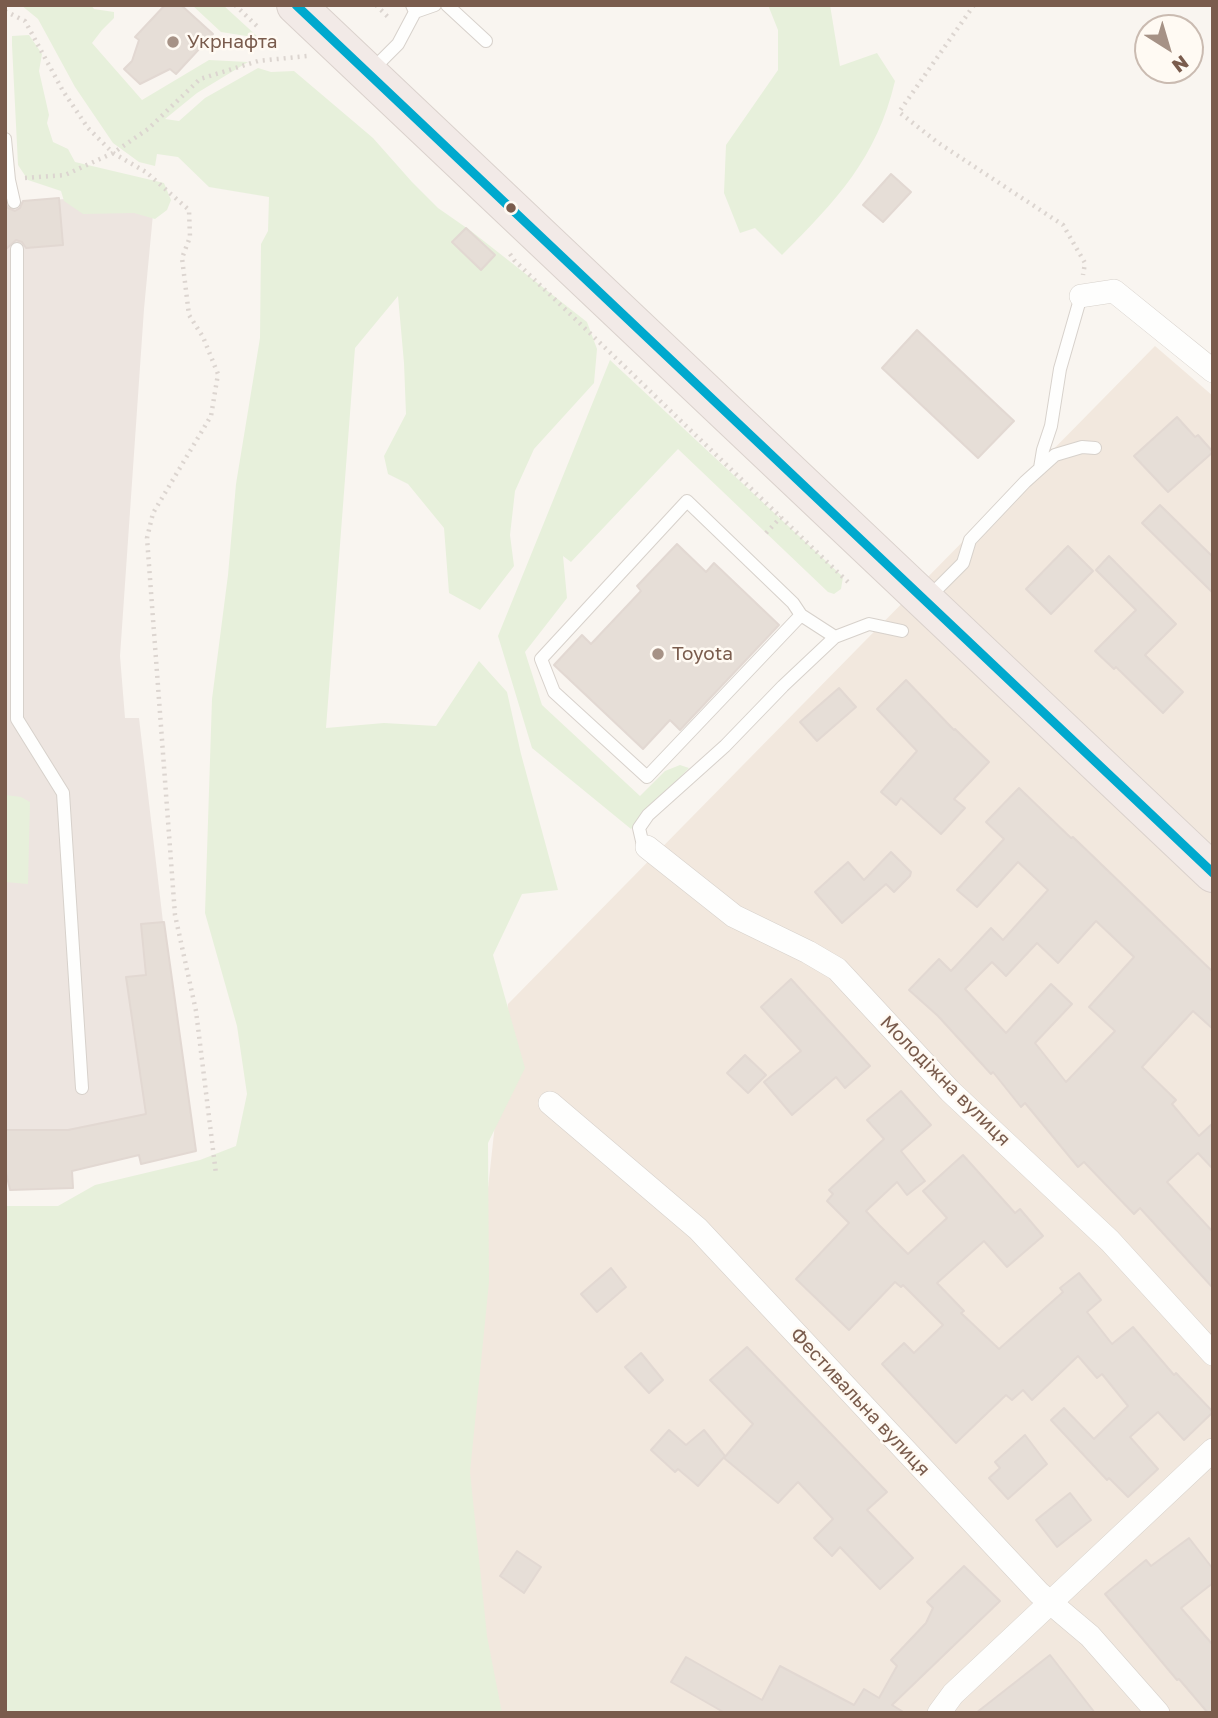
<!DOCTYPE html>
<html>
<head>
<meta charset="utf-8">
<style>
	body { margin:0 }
	#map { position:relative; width:1218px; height:1718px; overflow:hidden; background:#f9f5f0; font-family:"Golos Text",sans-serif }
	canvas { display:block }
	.frame { position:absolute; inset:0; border:7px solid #7a5c4d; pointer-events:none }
	.north { position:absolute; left:1134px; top:14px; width:70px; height:70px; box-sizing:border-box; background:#fffaf3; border:2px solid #cabbb1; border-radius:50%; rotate:143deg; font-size:19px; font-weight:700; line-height:28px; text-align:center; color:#7a5c4d }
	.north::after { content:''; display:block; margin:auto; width:24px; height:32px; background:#a69286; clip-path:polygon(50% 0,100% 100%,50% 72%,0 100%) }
</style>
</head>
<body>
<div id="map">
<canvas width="1218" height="1718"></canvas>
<div class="frame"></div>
<div class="north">N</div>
</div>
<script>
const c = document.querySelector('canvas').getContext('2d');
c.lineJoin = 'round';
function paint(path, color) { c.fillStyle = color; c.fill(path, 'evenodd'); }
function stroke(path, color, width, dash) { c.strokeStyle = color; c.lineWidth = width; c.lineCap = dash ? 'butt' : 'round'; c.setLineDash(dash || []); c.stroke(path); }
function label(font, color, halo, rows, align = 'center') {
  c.font = font + ' "Golos Text",sans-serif'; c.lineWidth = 5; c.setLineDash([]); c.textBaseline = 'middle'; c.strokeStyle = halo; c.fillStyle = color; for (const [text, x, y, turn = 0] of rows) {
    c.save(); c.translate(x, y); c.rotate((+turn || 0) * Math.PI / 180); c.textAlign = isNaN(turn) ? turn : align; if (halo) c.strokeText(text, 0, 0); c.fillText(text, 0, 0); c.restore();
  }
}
paint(new Path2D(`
	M1155,346L1213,396V1713H431L508,1004Z`), '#f2e8de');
paint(new Path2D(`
	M155,193L144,309L120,656L125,718H139L167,956L196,1150L141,1164L138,1155L72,1171L73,1188L10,1190L5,1168V203Z`), '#ede5e0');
paint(new Path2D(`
	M21,5H91L94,9L114,12V18L102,30L92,43L142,100L209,60L248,62L197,93L165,119L179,121L205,98L258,68L271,72L294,71L373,138L412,182L438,208L471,231L587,322L597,349L594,383L534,449L515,491L510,535L514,566L480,610L449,593L444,528L408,484L388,474L384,456L406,414L404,363L398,296L355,348L326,728L384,723L436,726L479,661L507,692L521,754L558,890L522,894L493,955L525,1068L488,1143L489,1282L470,1472L487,1636L502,1713H5V1206H58L95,1185L200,1160L236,1146L247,1094L237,1026L205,913L212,699L228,575L236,484L260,338L261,244L268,231L269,197L209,187L178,157L157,154L155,166L139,162L113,143L75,87L38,19Z
	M192,5H223L259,38L221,32Z
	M768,5H830L840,66L877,53L895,81C877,158 836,201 782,255L755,228L740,233L724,193L726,145L778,70V30Z
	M29,35L42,54L39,71L49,115L47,123L53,142L68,149L75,162L164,183L171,200L167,210L155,219L134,213L83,214L64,201L61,191L28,180L18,165L12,45V36Z
	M610,360L843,577L841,589L834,594L828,592L678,449L571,562L563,556L567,598L525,652L542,705L640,796L665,771L680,765L689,768L631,829L532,748L498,636Z
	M5,795L21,797L30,802L28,884L5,882Z`), '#e7f0db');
const building = new Path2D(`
	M165,5H181L213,34L176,74L170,69L140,84L124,69L132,61L139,40L135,37Z
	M891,174L911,192L883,222L863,205Z
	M59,198L63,245L26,248L22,242L16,240L5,250V203L8,208L15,211L20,208L23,201Z
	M466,228L495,255L481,270L452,242Z
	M917,330L1014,421L978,458L882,368Z
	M1177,417L1195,437L1198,435L1213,452L1168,492L1134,456Z
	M1160,505L1213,557V593L1142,523Z
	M677,544L706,572L714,563L779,625L680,730L670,720L643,749L554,665L582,635L591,644L641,591L637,586Z
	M1068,546L1093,571L1051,614L1026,589Z
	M1109,556L1176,624L1145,655L1183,692L1163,713L1116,667L1114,669L1095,651L1136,610L1096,570Z
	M906,680L954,730L955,729L989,762L954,799L965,808L941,834L901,798L896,805L881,792L917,751L877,709Z
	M839,688L856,707L817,741L800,722Z
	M1019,788L1071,838L1073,837L1213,972V1029L1193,1011L1142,1067L1176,1100L1172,1104L1199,1136L1213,1123V1169L1198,1153L1167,1182L1213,1232V1288L1140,1208L1134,1214L1084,1162L1078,1167L1025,1103L1021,1107L993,1072L991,1074L938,1016L909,990L939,959L951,971L991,928L1003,940L1048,890L1018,862L977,907L957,890L1004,839L986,822ZM1096,921L1134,957L1089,1007L1115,1031L1066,1082L1035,1043L1072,1004L1051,984L1006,1033L965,989L992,962L1006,976L1037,943L1058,963Z
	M891,852L911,872L910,876L894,892L886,884L842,923L815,892L848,862L864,880Z
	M164,922L196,1151L141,1164L139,1155L72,1171L73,1188L10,1190L5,1168V1130H68L146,1114L126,977L146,975L141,924Z
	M791,979L870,1066L845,1088L836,1077L792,1115L764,1082L801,1051L761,1007Z
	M745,1055L766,1075L748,1093L727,1073Z
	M901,1091L931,1125L901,1151L925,1181L907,1195L897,1182L866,1211L879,1225L908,1254L947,1218L923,1191L963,1155L1015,1213L1020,1209L1043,1236L1007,1267L984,1241L937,1283L964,1311L961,1313L999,1349L1063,1292L1060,1288L1079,1273L1101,1300L1087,1312L1112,1344L1133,1327L1174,1375L1176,1373L1213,1412L1184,1440L1158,1412L1130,1437L1158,1469L1128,1497L1109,1478L1107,1480L1051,1420L1064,1408L1094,1439L1128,1406L1102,1374L1097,1378L1078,1356L1032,1400L1023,1390L1012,1400L1006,1395L956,1443L882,1364L904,1343L914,1353L943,1325L903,1285L901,1287L895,1282L849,1330L796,1279L849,1223L827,1201L833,1194L829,1190L884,1139L867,1120Z
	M611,1268L626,1287L597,1312L581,1294Z
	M747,1347L887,1492L867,1510L913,1558L880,1589L840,1547L832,1556L814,1538L833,1519L798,1482L778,1503L724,1458L753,1424L710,1380Z
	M641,1353L663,1380L649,1393L625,1367Z
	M669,1430L686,1445L704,1430L725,1456L698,1486L678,1469L675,1472L651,1450Z
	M1025,1435L1047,1464L1008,1499L989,1478L1000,1468L995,1462Z
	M1070,1493L1091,1520L1057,1547L1036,1520Z
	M1189,1538L1213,1569V1583L1181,1608L1213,1645V1713H1208L1179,1679L1177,1680L1105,1594L1146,1560L1151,1566Z
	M517,1551L541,1567L524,1593L500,1576Z
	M964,1566L1000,1601L892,1705L905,1713H725L671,1682L686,1657L762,1700L780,1666L854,1705L864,1689L879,1698L897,1666L891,1660L926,1623L933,1608L927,1602Z
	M1050,1655L1095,1713H976Z`);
paint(building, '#e6ded7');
stroke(building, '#e2d8d2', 2);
const lane = new Path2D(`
	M447,5L486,41
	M415,12L435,5
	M371,71L398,44L415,12L412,5
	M5,139L9,180L14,202
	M17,249V719L63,793L82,1088
	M1040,468L1043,450L1051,426L1060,369L1081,296
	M928,598L963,563L970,540L1025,482L1055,455L1082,447L1095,448
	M801,615L793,603L687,501L541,659L554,692L647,777L801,615L835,637
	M647,847L642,841L639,828L648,815L725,746L783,686L835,637L869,624L902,631`);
const street = new Path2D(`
	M1081,296L1114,291L1213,371
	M647,847L734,916L808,952L837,969L950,1091L1110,1241L1213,1354
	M550,1103L698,1229L1039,1593L1090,1636L1158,1713
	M939,1713L953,1694L1213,1450`);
const highway = new Path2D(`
	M296,5L1213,873`);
stroke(lane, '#d7d1cb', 14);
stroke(street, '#d7d1cb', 24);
stroke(highway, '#dad1cc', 40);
stroke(new Path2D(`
	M235,5L259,28
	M376,5L390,19
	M974,5L899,112L937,142L1063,225L1085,263L1083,275
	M5,11L25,21L63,91L88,128L113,153L146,172L189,210L190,237L182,258L189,315L203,337L218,374L211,416L153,513L147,538L175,915L196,1011L216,1174
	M25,178L65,175L113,153L148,129L200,79L258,61L307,56
	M510,254L514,260L848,582
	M766,533L781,517`), '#dcd5d0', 4.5, [2, 5]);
stroke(lane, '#fefefd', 12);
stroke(street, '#fefefd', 23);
stroke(highway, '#f2eae7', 38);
stroke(new Path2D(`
	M296,5L1213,873`), '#00a9ce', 9);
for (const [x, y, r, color] of [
	[173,42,7,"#a69286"],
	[511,208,6,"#7a5c4d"],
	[658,654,7,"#a69286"]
]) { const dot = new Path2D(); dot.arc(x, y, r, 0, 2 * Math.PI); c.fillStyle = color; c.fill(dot); stroke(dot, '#fffaf3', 2.5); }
label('19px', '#7a5c4d', '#fffaf3', [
	["Укрнафта",187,42],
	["Toyota",672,654]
], 'left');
label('19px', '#7a5c4d', '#fffaf3', [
	["Молодіжна вулиця",945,1081,45],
	["Фестивальна вулиця",860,1402,47]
]);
</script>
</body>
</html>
